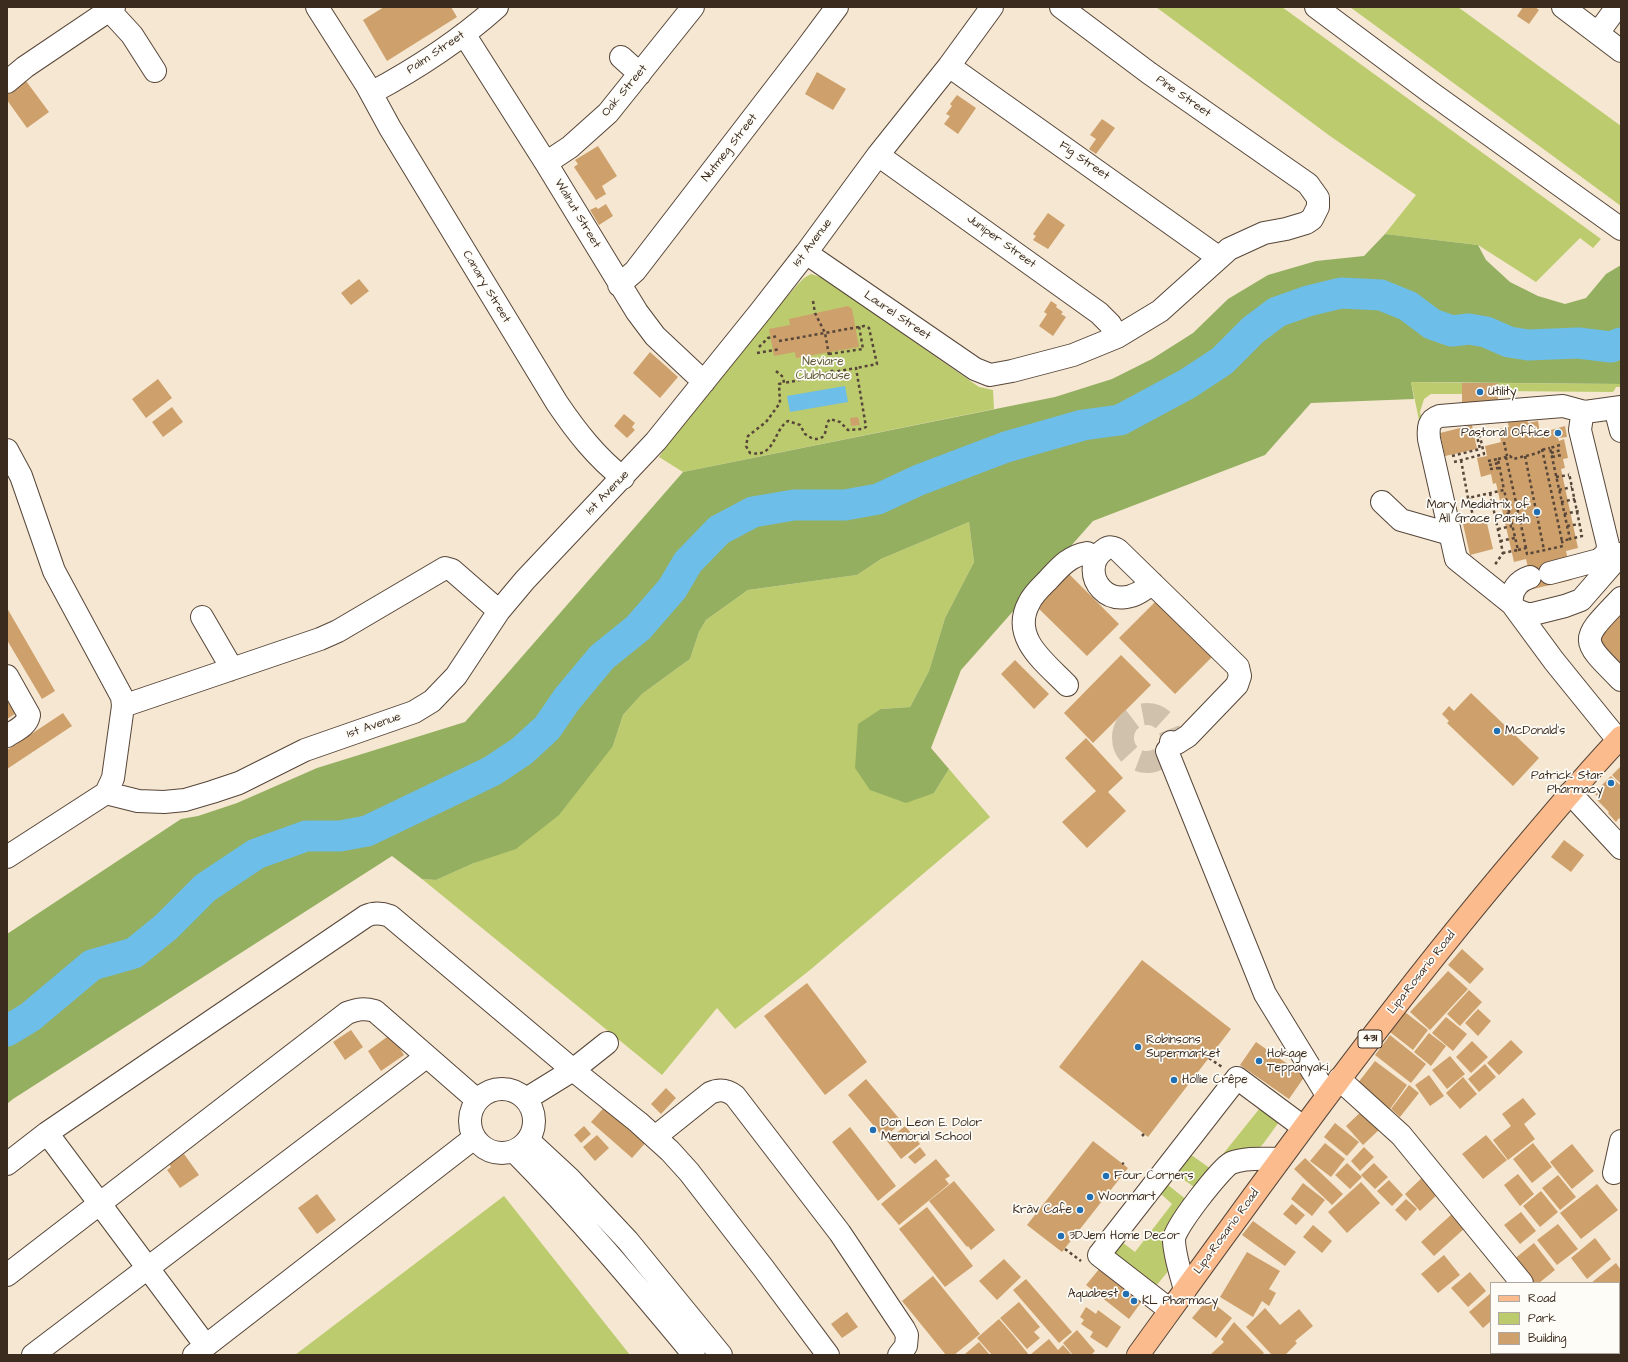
<!DOCTYPE html>
<html>
<head>
<meta charset="utf-8">
<style>
	body { margin:0 }
	#map { position:relative; width:1628px; height:1362px; overflow:hidden; background:#f5e7d1; font-family:"Architects Daughter",sans-serif }
	canvas { display:block }
	.frame { position:absolute; inset:0; border:8px solid #3b2a1e; pointer-events:none }
	.legend { position:absolute; left:1490px; top:1282px; width:130px; height:72px; box-sizing:border-box; background:#fdfcf7; border:1px solid #afa8a0; margin:0; padding:5px 7px; list-style:none; font-size:12px; color:#3b2a1e }
	.legend li { display:flex; align-items:center; gap:8px; height:20px }
	.legend b { width:20px; border:1px solid #afa8a0 }
</style>
</head>
<body>
<div id="map">
<canvas width="1628" height="1362"></canvas>
<div class="frame"></div>
<ul class="legend">
<li><b style="height:5px;background:#fbbb8d"></b>Road</li>
<li><b style="height:11px;background:#bccb6e"></b>Park</li>
<li><b style="height:11px;background:#cea06b"></b>Building</li>
</ul>
</div>
<script>
const c = document.querySelector('canvas').getContext('2d');
c.lineJoin = 'round';
function paint(path, color) { c.fillStyle = color; c.fill(path, 'evenodd'); }
function stroke(path, color, width, dash) { c.strokeStyle = color; c.lineWidth = width; c.lineCap = dash ? 'butt' : 'round'; c.setLineDash(dash || []); c.stroke(path); }
function label(font, color, halo, rows, align = 'center') {
  c.font = font + ' "Architects Daughter",sans-serif'; c.lineWidth = 3.5; c.setLineDash([]); c.textBaseline = 'middle'; c.strokeStyle = halo; c.fillStyle = color; for (const [text, x, y, turn = 0] of rows) {
    c.save(); c.translate(x, y); c.rotate((+turn || 0) * Math.PI / 180); c.textAlign = isNaN(turn) ? turn : align; if (halo) c.strokeText(text, 0, 0); c.fillText(text, 0, 0); c.restore();
  }
}
paint(new Path2D(`
	M1156,7H1282L1601,239L1593,248L1580,238L1536,282L1478,245L1385,234L1416,195L1330,136Z
	M1350,7H1458L1621,126V206Z
	M811,274L823,278L979,387L993,390L994,409L683,472L659,457C701,396 750,340 798,284L804,278Z
	M1411,382L1462,383V394H1431L1424,399L1420,412L1441,511L1439,514Z
	M1498,383L1621,384V387H1616L1614,391L1612,392L1498,391Z
	M969,522L974,562L945,618L929,671L910,707L881,709L934,793L949,769L990,817L810,970L735,1029L717,1008L662,1075L422,879L436,880L474,863L613,746L623,715L642,694L690,659L699,632L706,620L748,590L857,575L881,559Z
	M1260,1108L1279,1122L1263,1144L1260,1147L1230,1152L1197,1189L1177,1175L1176,1173L1190,1154L1211,1169Z
	M1166,1185H1168L1188,1201L1170,1269L1156,1286L1114,1253L1122,1242L1135,1252L1172,1204L1161,1194Z
	M504,1196L630,1355H295Z`), '#bccb6e');
paint(new Path2D(`
	M1385,234L1478,245L1486,260L1510,282L1538,296L1565,304L1586,298L1606,274L1621,265V384L1411,382L1414,399L1311,403L1265,455L1093,521L961,670L931,748L949,769L934,793L906,803L870,790L855,768L858,724L881,709L910,707L929,671L945,618L974,562L969,522L881,559L857,575L748,590L706,620L699,632L690,659L642,694L623,715L613,746L559,815L516,849L474,863L436,880L422,879L392,856L13,1099L7,1104V934L181,819L198,816L237,803L317,768L465,722L683,472L1055,397L1112,379L1152,359L1193,333L1228,299L1268,275L1316,261L1364,256Z`), '#95af61');
paint(new Path2D(`
	M845,386L848,402L790,412L787,396Z`), '#6dbee8');
stroke(new Path2D(`
	M7,1031L30,1017L92,965L134,953L166,927L205,888L256,854L306,836H340L367,831L492,771L522,751L547,728L567,699L602,657L638,628L672,589L688,562L719,530L753,512L794,505H845L878,499L919,480L1006,447L1083,425L1120,420L1187,384L1222,361L1253,330L1277,312L1308,301L1341,293L1381,295L1408,306L1432,324L1452,331L1469,329L1486,332L1509,342L1528,345L1578,343L1611,347L1621,343`), '#6dbee8', 31);
paint(new Path2D(`
	M384,7H451L457,17L387,61L363,20Z
	M1523,7H1535L1539,10L1529,24L1517,16Z
	M817,72L846,89L833,110L805,94Z
	M26,81L49,112L27,128L7,100V95Z
	M957,95L976,108L958,134L944,124L950,116L946,114L952,106L950,104Z
	M1102,119L1115,128L1096,154L1089,149L1096,139L1090,135Z
	M598,146L617,176L602,186L606,194L596,200L574,167L578,164L575,160Z
	M606,204L613,216L599,225L590,210L596,207L598,209Z
	M1048,213L1065,225L1048,249L1033,240L1036,236L1033,234Z
	M359,279L369,291L351,305L341,293Z
	M1051,301L1057,305L1056,307L1063,312L1061,314L1066,317L1053,336L1039,326L1047,314L1044,312Z
	M848,306L852,309L859,347L796,358L795,352L774,356L769,329L790,325L789,319Z
	M650,352L678,377L660,398L633,373Z
	M158,379L172,398L146,418L132,399Z
	M1462,383H1498V402H1462Z
	M172,407L183,422L163,437L152,422Z
	M1525,413L1528,423L1538,421L1540,433L1565,426L1567,437L1558,438L1559,441L1564,439L1568,458L1563,459L1565,468L1561,469L1578,548L1566,551L1572,580L1533,589L1526,559L1514,562L1496,483L1493,484L1491,474L1481,477L1477,458L1487,456L1485,446L1501,442L1498,429L1509,427L1506,417Z
	M624,414L635,423L632,427L635,430L627,438L614,426Z
	M858,417L860,425L851,426L850,418Z
	M1472,425L1477,449L1445,456L1440,433Z
	M1486,519L1493,549L1470,555L1463,524Z
	M1066,571L1119,624L1087,656L1034,604Z
	M1158,599L1214,655L1175,694L1119,638Z
	M7,608L55,691L42,699L7,640Z
	M1621,615V665L1596,641Z
	M1121,655L1151,685L1093,743L1064,713Z
	M1015,660L1049,694L1034,709L1001,674Z
	M1471,693L1539,758L1513,786L1447,723L1449,721L1442,714L1449,706L1454,711Z
	M9,698L18,712L7,719V700Z
	M63,713L72,726L7,769V750Z
	M1086,738L1123,778L1108,792L1126,811L1087,848L1062,822L1096,791L1065,758Z
	M1621,766V784L1612,775Z
	M1611,776L1621,786V820L1619,818L1616,822L1608,813L1609,812L1597,800L1599,798L1594,793Z
	M1564,840L1584,855L1571,872L1551,857Z
	M1462,949L1484,969L1470,984L1448,965Z
	M1142,960L1231,1029L1148,1137L1059,1067Z
	M1448,971L1468,989L1430,1030L1410,1012Z
	M807,983L867,1062L825,1095L764,1016Z
	M1469,990L1482,1002L1460,1026L1447,1014Z
	M1478,1009L1491,1021L1478,1036L1465,1023Z
	M1405,1012L1428,1030L1413,1050L1390,1032Z
	M1446,1017L1467,1034L1453,1051L1432,1033Z
	M351,1030L363,1047L345,1060L333,1042Z
	M1429,1033L1446,1046L1431,1066L1414,1052Z
	M391,1034L404,1055L381,1071L368,1051Z
	M1390,1035L1426,1064L1411,1083L1375,1055Z
	M1511,1040L1523,1052L1499,1075L1487,1063Z
	M1472,1041L1488,1057L1471,1073L1456,1057Z
	M1256,1042L1305,1076L1289,1099L1240,1065Z
	M1450,1056L1465,1074L1447,1089L1432,1070Z
	M1375,1061L1407,1085L1390,1109L1357,1084Z
	M1485,1064L1496,1077L1479,1092L1468,1079Z
	M1429,1075L1444,1096L1430,1106L1415,1085Z
	M1463,1077L1477,1094L1460,1109L1446,1093Z
	M866,1079L902,1122L884,1138L848,1095Z
	M1409,1085L1419,1093L1400,1117L1391,1109Z
	M666,1088L676,1098L661,1114L651,1104Z
	M1523,1098L1536,1114L1524,1124L1535,1139L1508,1160L1493,1140L1511,1126L1502,1114Z
	M608,1103L648,1140L632,1158L591,1122Z
	M1365,1108L1382,1127L1363,1145L1346,1126Z
	M1335,1123L1359,1142L1347,1156L1324,1137Z
	M584,1126L591,1134L581,1143L574,1135Z
	M905,1126L920,1144L901,1159L887,1141Z
	M850,1127L896,1186L878,1201L832,1142Z
	M597,1135L609,1148L595,1161L583,1147Z
	M1486,1135L1507,1160L1483,1179L1462,1154Z
	M1093,1141L1128,1168L1062,1252L1027,1225Z
	M1325,1143L1345,1159L1331,1177L1310,1161Z
	M1533,1143L1552,1167L1532,1183L1513,1159Z
	M1572,1144L1594,1171L1572,1189L1550,1162Z
	M920,1147L926,1155L915,1164L908,1157Z
	M1364,1147L1374,1157L1360,1171L1351,1161Z
	M184,1154L199,1175L180,1188L167,1170L171,1167L168,1162L176,1156L178,1158Z
	M1305,1158L1343,1194L1332,1205L1294,1169Z
	M936,1159L950,1176L945,1179L949,1184L899,1225L881,1204Z
	M1347,1163L1362,1177L1350,1189L1335,1175Z
	M1374,1163L1388,1177L1375,1189L1361,1175Z
	M1518,1174L1534,1194L1520,1206L1504,1185Z
	M1425,1175L1440,1192L1420,1211L1405,1194Z
	M1558,1175L1576,1197L1560,1210L1542,1188Z
	M1389,1180L1403,1195L1392,1206L1377,1191Z
	M954,1181L995,1230L971,1250L968,1246L967,1247L929,1201Z
	M1361,1182L1380,1203L1347,1233L1328,1212Z
	M1303,1183L1325,1200L1312,1216L1291,1199Z
	M1597,1184L1618,1210L1581,1239L1560,1213Z
	M1541,1191L1558,1212L1540,1227L1523,1206Z
	M317,1194L336,1220L317,1234L298,1208Z
	M1406,1199L1417,1209L1406,1221L1395,1210Z
	M1292,1204L1305,1215L1296,1225L1283,1214Z
	M927,1207L973,1266L945,1287L899,1229Z
	M1521,1212L1536,1231L1520,1244L1504,1225Z
	M1452,1214L1465,1228L1434,1256L1421,1242Z
	M1253,1221L1296,1252L1285,1266L1242,1235Z
	M1558,1224L1578,1249L1557,1265L1537,1240Z
	M1313,1225L1332,1241L1322,1253L1303,1237Z
	M1595,1238L1611,1259L1587,1279L1571,1258Z
	M1534,1243L1555,1270L1539,1283H1532L1513,1260Z
	M1247,1252L1280,1271L1269,1289L1276,1293L1269,1306L1262,1301L1253,1317L1220,1297Z
	M1444,1255L1460,1275L1438,1293L1421,1274Z
	M1004,1259L1021,1277L997,1300L979,1281Z
	M1616,1263L1621,1270V1298L1619,1300V1283H1591Z
	M1100,1268L1142,1301L1129,1319L1086,1285Z
	M1470,1272L1486,1291L1468,1307L1451,1288Z
	M933,1276L980,1334L954,1355H946L902,1301Z
	M1026,1279L1072,1332L1059,1343L1013,1290Z
	M1491,1293V1321L1483,1328L1469,1312Z
	M1208,1299L1232,1318L1216,1338L1192,1318Z
	M1019,1302L1040,1327L1034,1332L1040,1338L1027,1349L1000,1318Z
	M1086,1307L1096,1314L1098,1310L1121,1327L1107,1348L1090,1337L1093,1332L1081,1324L1084,1320L1080,1317Z
	M1265,1308L1280,1325L1299,1309L1313,1326L1295,1341L1297,1343L1285,1355H1272L1246,1327Z
	M847,1312L858,1327L842,1338L831,1324Z
	M999,1319L1013,1335L1029,1355H992L977,1338Z
	M1234,1322L1264,1353L1261,1355L1211,1354L1224,1342L1221,1339Z
	M1077,1330L1095,1351L1091,1355H1073L1063,1343Z
	M1049,1339L1058,1350L1063,1345L1072,1355H1030Z
	M979,1342L990,1355H966L965,1354Z`), '#cea06b');
stroke(new Path2D(`
	M1123 738a24 24 0 1 1 48 0a24 24 0 1 1-48 0Z`), '#d0c1ad', 22, [22, 11]);
const minor = new Path2D(`
	M317,7L366,84L390,128L557,403C576,431 596,457 623,478
	M1316,7L1430,92L1621,229
	M1563,7L1621,51
	M109,10L132,35L155,71
	M1598,33L1617,7
	M464,34L546,163L637,312L655,336L704,382
	M621,57L640,74
	M949,66L1218,257
	M7,82L25,67L114,7
	M371,93C416,69 459,41 497,7
	M878,155L1099,313L1110,324L1117,337
	M546,163L570,147L608,113L693,7
	M806,253L975,369L990,375L1012,371L1073,355L1117,337L1160,311L1229,249L1264,233L1286,229L1306,223L1312,219L1318,207V198L1308,184L1149,73L1061,7
	M619,285L635,271L805,50L837,7
	M1615,408L1621,431
	M1585,412L1563,406L1440,416C1428,420 1428,428 1429,439L1456,559L1512,604L1554,661L1618,740
	M7,450L21,476L54,571L122,697L123,706L113,778L106,793L7,857
	M1382,502L1401,520L1450,534
	M1550,573L1599,560L1607,553L1608,545L1580,430L1582,416L1585,412L1621,407
	M1152,583C1109,623 1076,570 1104,550C1109,546 1114,547 1118,550L1238,667L1240,676L1237,685L1188,736L1177,743L1171,742
	M1621,598C1580,641 1579,638 1621,680
	M1512,604C1510,590 1518,581 1530,577
	M1519,611L1527,614H1533L1565,606L1581,600L1621,554
	M202,617L227,660L229,670
	M7,676L29,715C27,726 16,730 7,736
	M1067,685C1046,663 1010,638 1029,603C1033,594 1041,587 1048,580C1060,567 1069,556 1087,553L1096,557
	M123,706L320,639L338,631L445,568L452,570L499,611
	M1167,751L1265,994L1327,1095
	M106,793L138,801L164,802L185,800L212,792L239,783L305,750L414,712L432,701L456,676L499,611L525,580L656,441L760,312L806,253L878,155L949,66L992,7
	M1570,793L1621,848
	M1339,1079L1401,1135L1522,1283
	M470 1121a32 32 0 1 1 64 0a32 32 0 1 1-64 0Z
	M526,1099L573,1070L607,1043
	M47,1133L206,1346
	M655,1137L710,1093C719,1089 726,1089 735,1096L840,1233L904,1329L907,1335L906,1346L899,1355
	M528,1140L569,1178L628,1241L721,1355
	M514,1151C578,1216 636,1285 694,1355
	M7,1164L47,1133L366,916C375,912 382,913 390,916L573,1070L638,1122L670,1151L689,1172L764,1269L828,1355
	M1614,1173L1621,1141
	M7,1275L347,1013C357,1009 364,1008 375,1011L477,1100
	M1185,1290C1181,1274 1174,1255 1174,1239C1174,1228 1221,1168 1231,1163C1246,1157 1265,1159 1280,1159
	M1170,1310L1099,1255L1237,1078L1303,1127
	M1619,1320H1621
	M33,1355L426,1057
	M194,1355L474,1138`);
const major = new Path2D(`
	M1138,1355C1256,1192 1373,1028 1502,874C1541,828 1579,781 1621,737`);
stroke(minor, '#574639', 24);
stroke(major, '#574639', 24);
stroke(new Path2D(`
	M813,301L815,313L825,333L864,326L869,328L877,364L856,368
	M779,341L825,333L832,372
	M759,347L768,338L778,336
	M757,353L780,349
	M829,354L863,349L859,326
	M776,371L783,377L784,383L779,384L780,403L766,422L748,436L746,446L750,453C776,458 773,430 788,421L800,425L805,434L813,439C831,439 822,428 830,419L840,422L848,430L862,429L866,427L856,368L816,375V377L784,383
	M1504,442L1507,456
	M1560,445L1550,448L1570,539L1582,536L1569,473
	M1542,449L1562,541
	M1551,453L1561,450
	M1452,456L1480,449L1476,432
	M1525,456L1544,550
	M1506,457L1526,548
	M1552,457L1562,455
	M1498,459L1510,456L1513,459L1538,453L1541,450L1550,448
	M1461,460L1468,498L1504,490L1518,550L1503,553
	M1488,461L1498,459L1504,490
	M1454,462L1484,454L1479,432
	M1489,465L1499,463
	M1490,469L1499,468
	M1556,477L1569,475
	M1559,490L1572,487
	M1490,493L1503,553L1494,566
	M1469,498L1474,521
	M1561,502L1575,499
	M1492,505L1507,501
	M1564,514L1579,511
	M1495,517L1510,513
	M1567,526L1580,524
	M1498,529L1512,526
	M1500,541L1515,538
	M1518,550L1526,548L1527,554L1563,546L1562,541L1570,539
	M1209,1058L1222,1067
	M1142,1136L1144,1134
	M1122,1164L1124,1163
	M1065,1249L1081,1261
	M1538,1353L1539,1355`), '#574639', 2.5, [3, 3]);
stroke(minor, '#fff', 22);
stroke(major, '#fbbb8d', 22);
for (const [x, y, r, color] of [
	[1480,392,4,"#1f6fb2"],
	[1558,433,4,"#1f6fb2"],
	[1537,512,4,"#1f6fb2"],
	[1497,731,4,"#1f6fb2"],
	[1611,783,4,"#1f6fb2"],
	[1138,1047,4,"#1f6fb2"],
	[1259,1061,4,"#1f6fb2"],
	[1174,1080,4,"#1f6fb2"],
	[873,1130,4,"#1f6fb2"],
	[1106,1176,4,"#1f6fb2"],
	[1090,1197,4,"#1f6fb2"],
	[1080,1210,4,"#1f6fb2"],
	[1061,1236,4,"#1f6fb2"],
	[1126,1294,4,"#1f6fb2"],
	[1134,1301,4,"#1f6fb2"]
]) { const dot = new Path2D(); dot.arc(x, y, r, 0, 2 * Math.PI); c.fillStyle = color; c.fill(dot); stroke(dot, '#fdfcf7', 1.5); }
for (const [x, y, w] of [
	[1370,1039,24]
]) { const box = new Path2D(); box.roundRect(x - w / 2, y - 9, w, 18, 3); c.fillStyle = '#fdfcf7'; c.fill(box); stroke(box, '#3b2a1e', 1); }
label('bold 11px', '#3b2a1e', null, [
	["431",1370,1039]
]);
label('12px', '#3b2a1e', '#fdfcf7', [
	["Palm Street",436,53,-34],
	["Oak Street",625,91,-50],
	["Pine Street",1183,97,35],
	["Nutmeg Street",730,148,-52],
	["Fig Street",1084,161,35],
	["Walnut Street",577,214,59],
	["Juniper Street",1001,242,36],
	["1st Avenue",813,243,-53],
	["Canary Street",486,287,59],
	["Laurel Street",897,316,34],
	["1st Avenue",608,493,-46],
	["1st Avenue",374,726,-19],
	["Lipa-Rosario Road",1422,973,-52],
	["Lipa-Rosario Road",1227,1232,-54]
]);
label('12px', '#625a36', '#fdfcf7', [
	["Neviare",823,362],
	["Clubhouse",823,376]
]);
label('12px', '#3b2a1e', '#fdfcf7', [
	["Utility",1488,392],
	["Pastoral Office",1550,433,"right"],
	["Mary Mediatrix of",1529,505,"right"],
	["All Grace Parish",1529,519,"right"],
	["McDonald's",1505,731],
	["Patrick Star",1603,776,"right"],
	["Pharmacy",1603,790,"right"],
	["Robinsons",1146,1040],
	["Supermarket",1146,1054],
	["Hokage",1267,1054],
	["Teppanyaki",1267,1068],
	["Hollie Crêpe",1182,1080],
	["Don Leon E. Dolor",881,1123],
	["Memorial School",881,1137],
	["Four Corners",1114,1176],
	["Woonmart",1098,1197],
	["Krāv Cafe",1072,1210,"right"],
	["3DJem Home Decor",1069,1236],
	["Aquabest",1118,1294,"right"],
	["KL Pharmacy",1142,1301]
], 'left');
</script>
</body>
</html>
